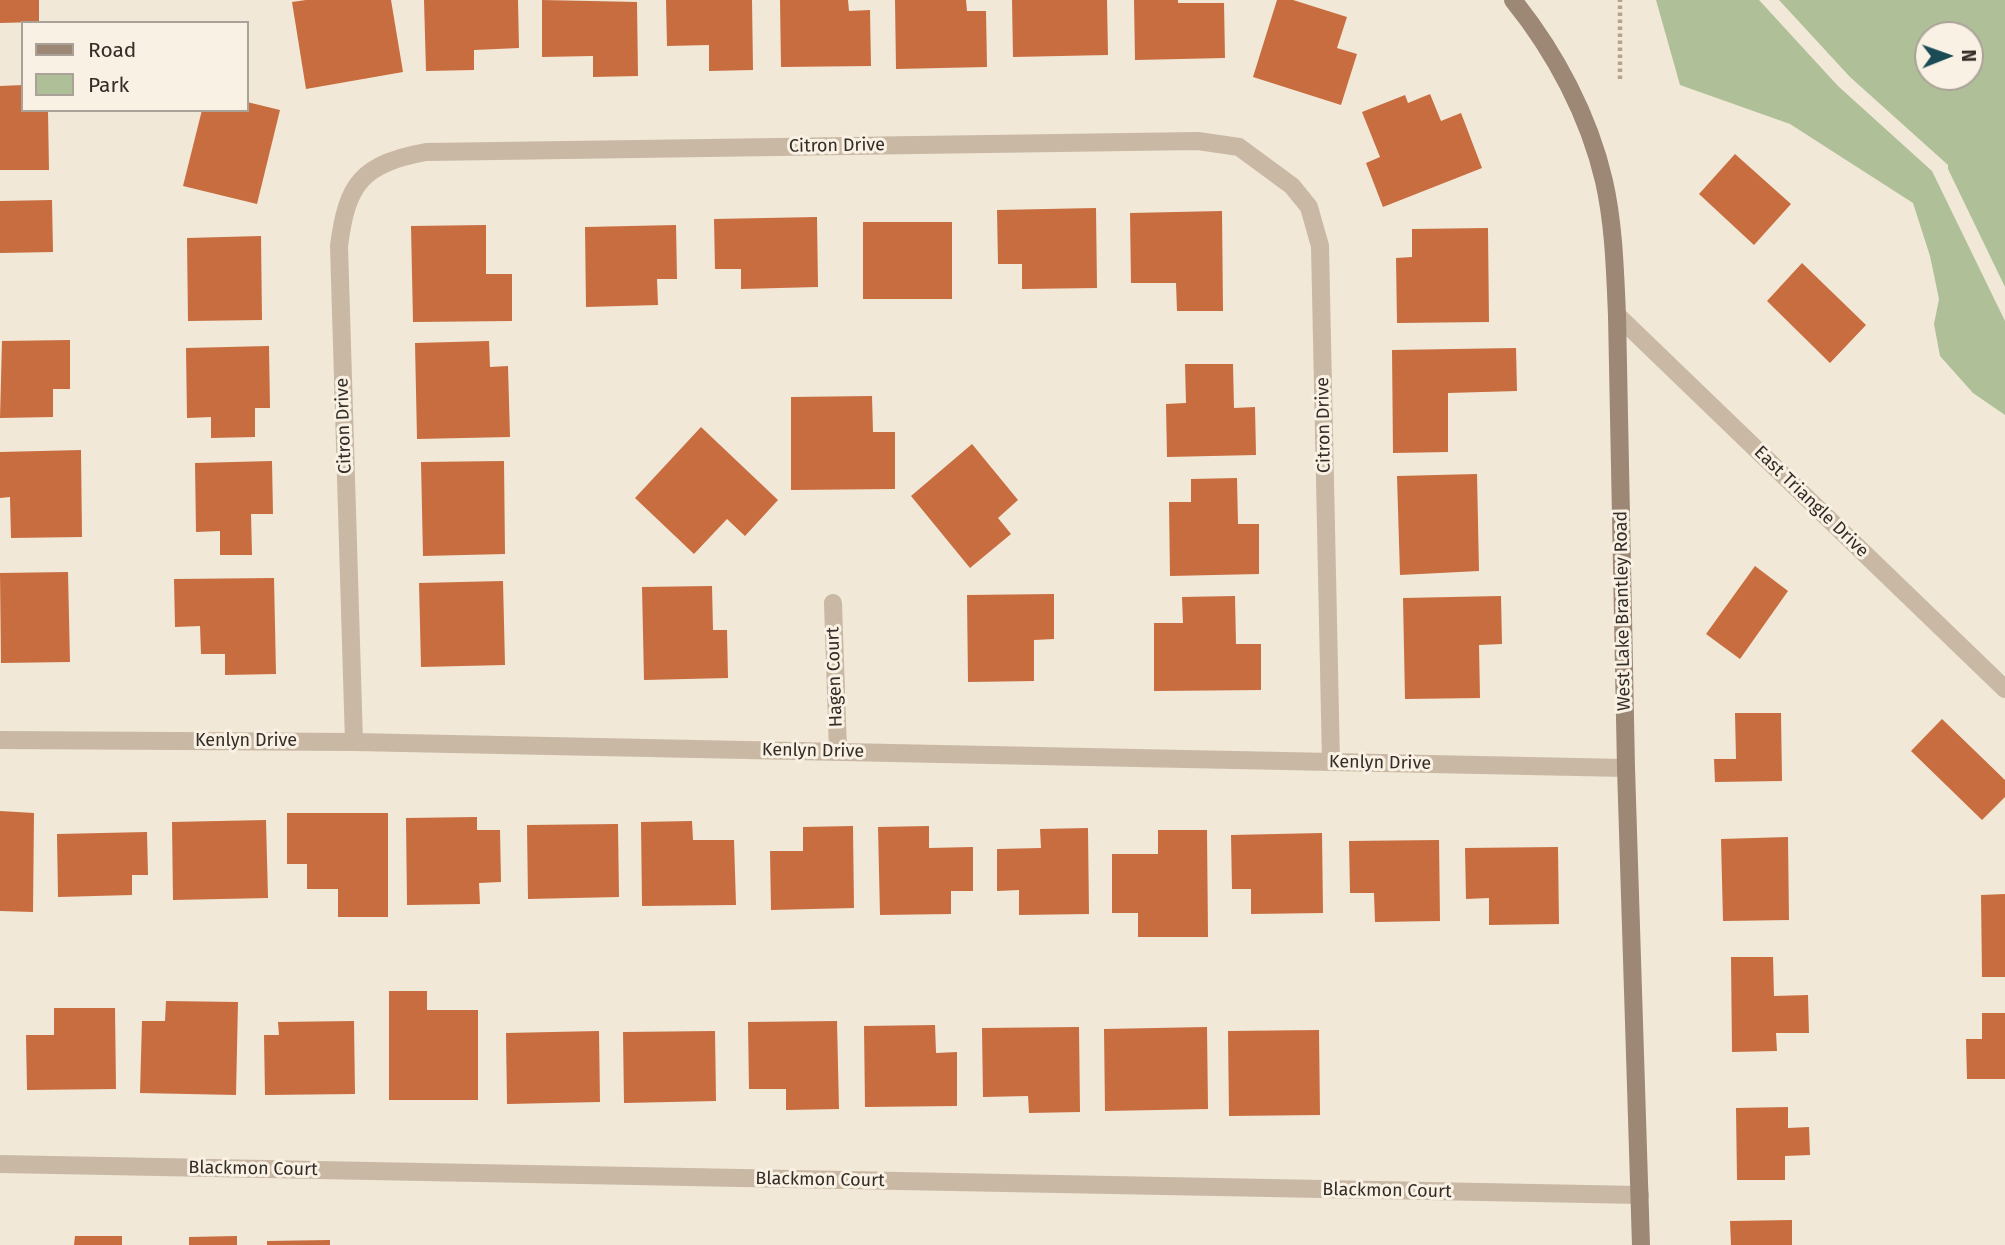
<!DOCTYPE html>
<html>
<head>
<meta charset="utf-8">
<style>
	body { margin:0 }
	#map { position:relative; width:2005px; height:1245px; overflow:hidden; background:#f1e8d7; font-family:"Fira Sans",sans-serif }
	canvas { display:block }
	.legend { position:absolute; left:21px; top:21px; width:228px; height:91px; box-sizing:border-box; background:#f9f1e4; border:2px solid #aaa298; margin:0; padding:9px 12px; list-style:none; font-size:21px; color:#342c26 }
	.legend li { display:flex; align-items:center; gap:14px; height:35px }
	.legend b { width:35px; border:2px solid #aaa298 }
	.north { position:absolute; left:1914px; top:21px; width:70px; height:70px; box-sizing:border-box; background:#f9f1e4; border:2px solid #aaa298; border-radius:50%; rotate:89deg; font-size:19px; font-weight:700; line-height:28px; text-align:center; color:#342c26 }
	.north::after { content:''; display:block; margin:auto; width:24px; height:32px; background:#1b4c56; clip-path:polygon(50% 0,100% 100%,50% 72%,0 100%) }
</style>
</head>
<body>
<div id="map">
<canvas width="2005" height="1245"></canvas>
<ul class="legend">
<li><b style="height:9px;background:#9d8775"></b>Road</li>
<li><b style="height:19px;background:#afc098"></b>Park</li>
</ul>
<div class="north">N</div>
</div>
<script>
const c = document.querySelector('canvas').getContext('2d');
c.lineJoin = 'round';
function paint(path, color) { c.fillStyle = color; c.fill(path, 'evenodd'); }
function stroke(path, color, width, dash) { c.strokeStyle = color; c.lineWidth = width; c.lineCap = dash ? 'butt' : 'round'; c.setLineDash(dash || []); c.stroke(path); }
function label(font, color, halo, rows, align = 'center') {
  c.font = font + ' "Fira Sans",sans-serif'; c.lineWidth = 6; c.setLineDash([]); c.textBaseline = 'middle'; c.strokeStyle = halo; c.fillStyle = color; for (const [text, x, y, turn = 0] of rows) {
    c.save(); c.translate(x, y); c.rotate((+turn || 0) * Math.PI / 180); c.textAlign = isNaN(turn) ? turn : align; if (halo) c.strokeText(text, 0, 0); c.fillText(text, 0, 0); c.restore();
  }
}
paint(new Path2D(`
	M1656,0H1759L1838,86L1932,171L2005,321V415L1973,393L1940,356L1934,324L1939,299L1930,256L1913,203L1790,124L1680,85Z
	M1779,0H2005V287L1948,169V165L1850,77ZM1928,35H1970V77H1928Z`), '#afc098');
paint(new Path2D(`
	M0,0H39V22L0,23Z
	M306,0H391L403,72L306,89L292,2Z
	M424,0H518L519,48L474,50V70L426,71Z
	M542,0L637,2L638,76L593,77V56L542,57Z
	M666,0H752L753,70L709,71V45L667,46Z
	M780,0H848L849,11L870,10L871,66L781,67Z
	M895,0H966L967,11H986L987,67L896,69Z
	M1012,0H1107L1108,55L1013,57Z
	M1134,0H1178V3H1224L1225,58L1135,60Z
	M1277,0H1293L1347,17L1337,48L1357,54L1341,105L1253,77Z
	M23,85V110H48L49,170H0V86Z
	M1430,94L1441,121L1461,113L1482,168L1383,207L1366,163L1380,157L1362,112L1405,95L1408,103Z
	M247,102L280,110L257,204L183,186L202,110H247Z
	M1735,154L1791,204L1754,245L1699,194Z
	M52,200L53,252L0,253V201Z
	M1096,208L1097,288L1022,289V264H998L997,210Z
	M1222,211L1223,311H1177L1176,283H1131L1130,213Z
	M817,217L818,287L741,289V269H715L714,219Z
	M863,222H952V299H863Z
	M486,225V274H512V321L413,322L411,226Z
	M676,225L677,279H657L658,305L586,307L585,227Z
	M1488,228L1489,322L1397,323L1396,258L1412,257V229Z
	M261,236L262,320L188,321L187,238Z
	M1802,263L1866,325L1830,363L1767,301Z
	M70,340V389H53V417L0,418L2,341Z
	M489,341L490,367L508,366L510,437L417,439L415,343Z
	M269,346L270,408H255V437L211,438V417L187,418L186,348Z
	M1516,348L1517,391L1448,393V452L1393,453L1392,350Z
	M1185,364H1233L1234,408L1255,407L1256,455L1167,457L1166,404L1186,403Z
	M872,396L873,432H895V489L791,490V397Z
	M701,427L778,500L745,536L727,519L694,554L635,498Z
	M972,444L1018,500L998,518L1011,534L970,568L911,496Z
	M81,450L82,537L11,538L10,497L0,498V452Z
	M272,461L273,514H251L252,555H220V531L196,532L195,463Z
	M504,461L505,554L423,556L421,462Z
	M1477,474L1479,571L1400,575L1397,476Z
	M1237,478L1238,524H1259V574L1170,576L1169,502H1191V479Z
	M1755,566L1788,591L1740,659L1706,634Z
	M68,572L70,662L1,663L0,573Z
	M274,578L276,674L225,675V654H201L200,626L175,627L174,579Z
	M503,581L505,665L421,667L419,583Z
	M712,586L713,630H727L728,678L644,680L642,587Z
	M1054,594V639L1034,640V681L968,682L967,595Z
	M1235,596L1236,644H1261V690L1154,691V623H1183L1182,597Z
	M1501,596L1502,644L1479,645L1480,698L1405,699L1403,598Z
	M1735,713H1781L1782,781L1715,782L1714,759H1736Z
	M1942,719L2005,780V797L1982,820L1911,751Z
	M0,811L34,813L33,912L0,911Z
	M287,813H388V917H338V889H307V864H287Z
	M477,817V830H500L501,882L479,883L480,904L407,905L406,818Z
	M266,820L268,898L173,900L172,822Z
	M692,821L693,840H734L736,905L642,906L641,822Z
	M618,824L619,897L528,899L527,825Z
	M853,826L854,908L771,910L770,851H803V827Z
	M929,826V848L973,847V891H951V914L880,915L878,827Z
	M1088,828L1089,914L1019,915V890L997,891V849L1041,848L1040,829Z
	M1158,830H1207L1208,937H1138V913H1112V854H1158Z
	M147,832L148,875H132V895L58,897L57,834Z
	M1322,833L1323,913L1251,914V889H1232L1231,835Z
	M1788,837L1789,920L1723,921L1721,839Z
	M1439,840L1440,921L1375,922L1374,893H1350L1349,841Z
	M1558,847L1559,924L1489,925V898L1466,899L1465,848Z
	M2005,894V977H1982L1981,895Z
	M1731,957H1773L1774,996L1808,995L1809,1033H1776L1777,1051L1732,1052Z
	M389,991H427V1010H478V1100H389Z
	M166,1001L238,1002L236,1095L140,1093L142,1021H165Z
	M54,1008H115L116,1089L27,1090L26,1035H54Z
	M1982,1013H2005V1079H1967L1966,1039H1982Z
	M354,1021L355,1094L265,1095L264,1035H279L278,1022Z
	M837,1021L839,1109L786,1110V1089H749L748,1022Z
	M935,1025L936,1053L957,1052V1106L865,1107L864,1026Z
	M1079,1027L1080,1112L1029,1113L1028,1096L983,1097L982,1028Z
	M1207,1027L1208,1109L1105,1111L1104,1029Z
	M1319,1030L1320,1115L1229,1116L1228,1031Z
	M599,1031L600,1102L507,1104L506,1033Z
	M715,1031L716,1101L624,1103L623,1032Z
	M1788,1107V1128L1809,1127L1810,1155L1785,1156V1180H1737L1736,1108Z
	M1792,1220V1245H1731L1730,1221Z
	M75,1236H122V1245H74Z
	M237,1236V1245H189V1237Z
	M330,1240V1245H267V1241Z`), '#c86d3f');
stroke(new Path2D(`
	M1620,79V0`), '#b5a38e', 4.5, [3.5, 3.5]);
stroke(new Path2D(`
	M1617,315L2005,689
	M833,603L838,751
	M0,740L354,742L1626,768
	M354,742L339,246C347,183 362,164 426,152L1198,141L1239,147L1292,186L1309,207L1320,246L1331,762
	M0,1164L1640,1195`), '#c9b8a4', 18);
stroke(new Path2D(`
	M1513,0C1555,52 1589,116 1604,181C1614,225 1615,271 1617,315L1626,768L1641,1245`), '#9d8775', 18);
label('18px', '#342c26', '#f9f1e4', [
	["Citron Drive",837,146,-1],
	["Citron Drive",1324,425,-91],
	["Citron Drive",344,426,-92],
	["East Triangle Drive",1811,502,44],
	["West Lake Brantley Road",1623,611,-91],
	["Hagen Court",835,677,-92],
	["Kenlyn Drive",246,741],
	["Kenlyn Drive",813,751,1],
	["Kenlyn Drive",1380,763,1],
	["Blackmon Court",253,1169,1],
	["Blackmon Court",820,1180,1],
	["Blackmon Court",1387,1191,1]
]);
</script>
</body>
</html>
